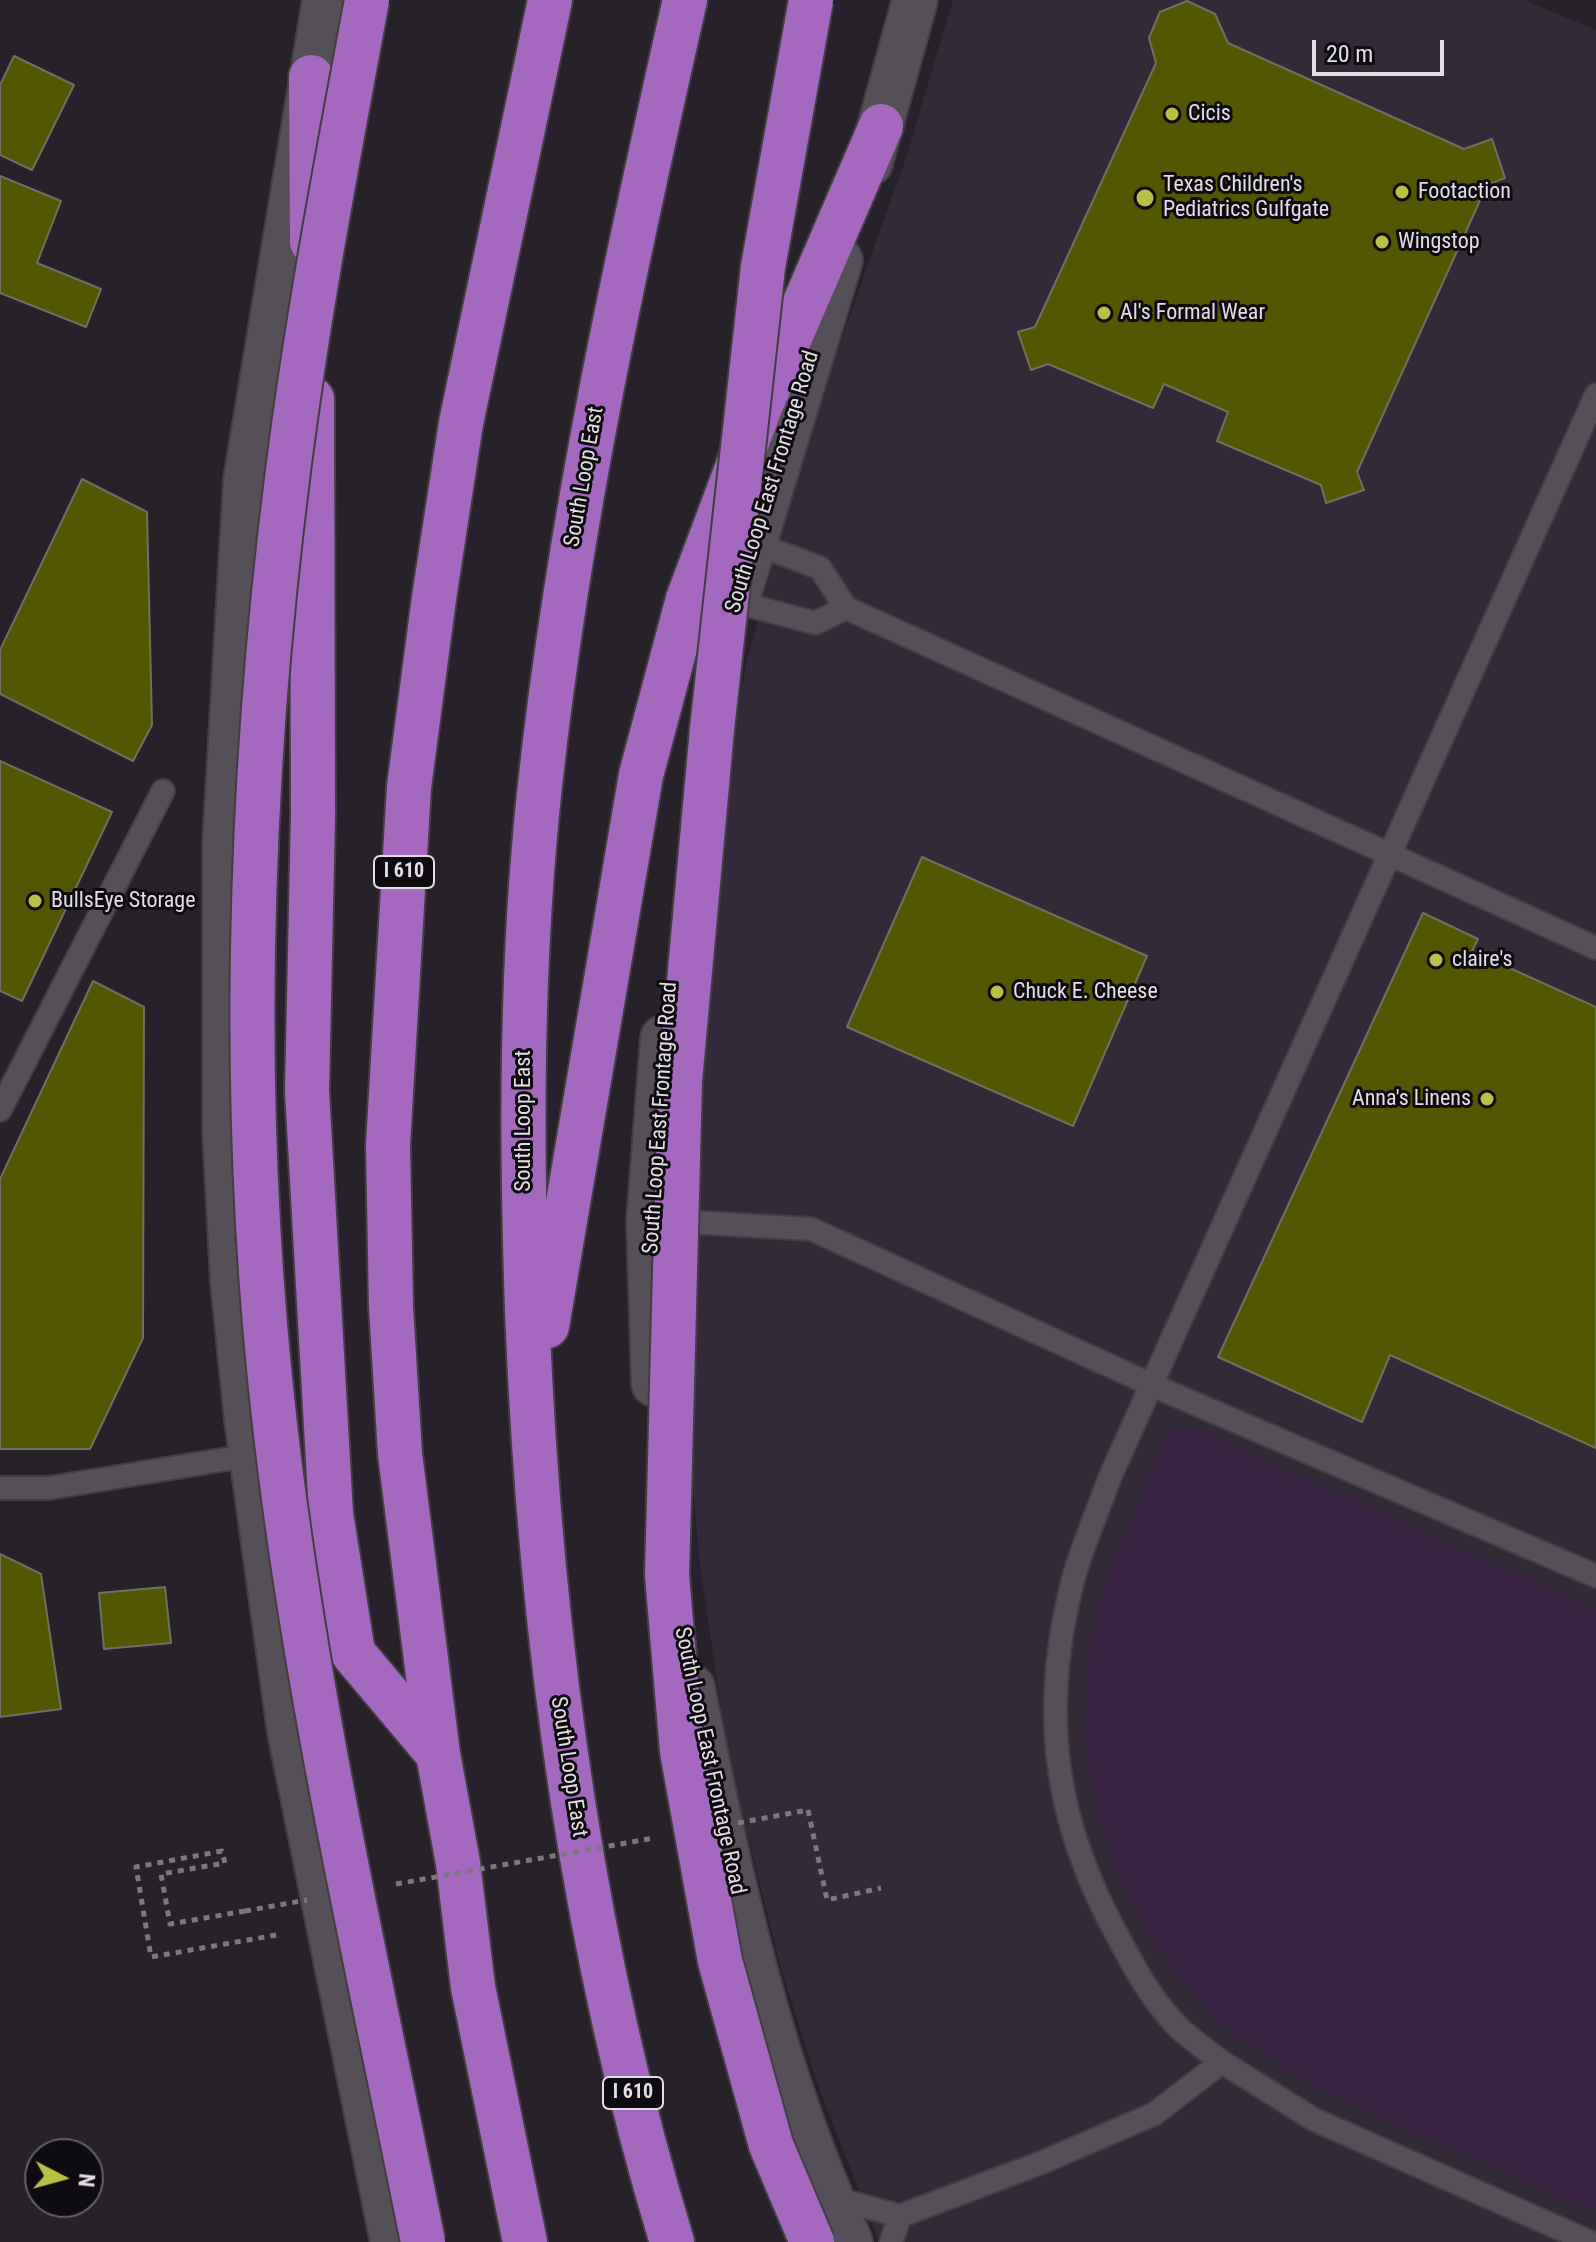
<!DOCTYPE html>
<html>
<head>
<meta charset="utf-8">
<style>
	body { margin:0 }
	#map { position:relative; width:1596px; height:2242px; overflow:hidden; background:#272129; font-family:"Roboto Condensed",sans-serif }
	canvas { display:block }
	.north { position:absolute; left:24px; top:2138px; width:80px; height:80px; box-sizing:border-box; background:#0e0c10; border:2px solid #636064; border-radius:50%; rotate:96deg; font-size:22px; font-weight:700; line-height:32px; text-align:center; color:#e2dee3 }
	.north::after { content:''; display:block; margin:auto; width:28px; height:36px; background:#b9c046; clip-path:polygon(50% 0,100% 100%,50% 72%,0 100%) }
	.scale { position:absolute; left:1312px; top:40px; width:132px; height:36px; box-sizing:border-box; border:4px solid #e2dee3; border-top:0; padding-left:10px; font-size:24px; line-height:28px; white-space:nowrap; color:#e2dee3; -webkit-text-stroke:6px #0e0c10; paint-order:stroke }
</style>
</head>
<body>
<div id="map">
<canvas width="1596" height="2242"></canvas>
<div class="north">N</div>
<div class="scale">20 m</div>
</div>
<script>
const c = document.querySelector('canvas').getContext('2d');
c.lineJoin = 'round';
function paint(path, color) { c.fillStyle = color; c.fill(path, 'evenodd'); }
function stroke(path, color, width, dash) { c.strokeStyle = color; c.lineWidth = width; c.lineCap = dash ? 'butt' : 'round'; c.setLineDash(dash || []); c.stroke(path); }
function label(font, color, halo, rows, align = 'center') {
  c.font = font + ' "Roboto Condensed",sans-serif'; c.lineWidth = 6; c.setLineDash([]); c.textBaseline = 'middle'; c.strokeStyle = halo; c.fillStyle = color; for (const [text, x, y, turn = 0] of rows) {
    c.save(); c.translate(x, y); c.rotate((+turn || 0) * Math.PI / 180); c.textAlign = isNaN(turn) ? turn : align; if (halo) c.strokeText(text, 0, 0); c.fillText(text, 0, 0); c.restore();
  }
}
paint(new Path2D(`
	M953,0H1524L1596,30V2242H879L815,2077L781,1968L728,1757L700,1565L679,1344L709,872L746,665L785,516L826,382L907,155Z`), '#332a37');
paint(new Path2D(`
	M1179,1428L1200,1431L1596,1610V2212L1319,2090L1215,2020L1159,1950L1120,1877L1096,1809L1084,1734L1090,1640L1111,1562L1170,1430Z`), '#392443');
const building = new Path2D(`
	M1187,1L1215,14L1228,43L1464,149L1492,139L1505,178L1487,185L1357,472L1364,490L1326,503L1321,485L1217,441L1228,412L1164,384L1153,408L1048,364L1031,370L1018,332L1035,327L1156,63L1149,38L1160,12Z
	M14,56L74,85L32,170L0,155V85Z
	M0,176L61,201L37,263L101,289L86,327L0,293Z
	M82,479L147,512L152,725L133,761L0,694V650Z
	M0,761L112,812L22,1001L0,991Z
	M922,857L1147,956L1073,1126L847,1027Z
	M1423,913L1478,939L1472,951L1596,1007V1448L1390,1355L1362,1422L1218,1357Z
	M93,981L144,1007L143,1338L90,1449H0V1179Z
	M0,1554L41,1574L61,1709L0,1717Z
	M165,1587L171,1643L104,1649L99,1593Z`);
paint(building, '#535702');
stroke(building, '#6e7064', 2);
const service = new Path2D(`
	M754,543L820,568L846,608L1596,948
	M736,602L815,623L846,608
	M0,1110L163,791
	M670,1221L811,1229L1154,1386L1596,1576
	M0,1488H49L252,1455
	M1222,2062C1208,2051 1192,2040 1179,2028C1147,1996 1128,1955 1107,1916C1051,1805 1042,1702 1073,1580C1082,1546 1098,1511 1110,1477L1596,395
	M830,2197L900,2216L1043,2162L1154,2114L1222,2062L1313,2119L1590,2242
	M891,2242L900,2216`);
const secondary = new Path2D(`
	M325,0L246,480L225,845V1131L233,1281L247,1420L290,1732L393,2242
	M870,163L915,0
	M738,596L840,260
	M654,1384L649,1221L663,1038
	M692,1687C729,1874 769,2067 850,2242`);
const motorway = new Path2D(`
	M311,77L312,242
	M312,399L313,815L307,1091L331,1514L353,1653L438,1754
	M547,1326L641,775L688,599L760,407L881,126
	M525,2242L473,1987L458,1863L438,1754L400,1454L391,1307L388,1145L409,787L434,598L461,423L550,0
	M672,2242C580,1940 539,1624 527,1309C521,1134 521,959 540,785C569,520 626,260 685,0`);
stroke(service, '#423e44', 26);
stroke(secondary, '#423e44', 48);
stroke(motorway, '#423e44', 48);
stroke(new Path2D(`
	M808,1810L827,1900L881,1888
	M245,1911L170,1924L161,1874L225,1863L222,1851L136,1867L151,1957L282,1934`), '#7d787f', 5, [6, 6]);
stroke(service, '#554f58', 22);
stroke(secondary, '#554f58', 44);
stroke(motorway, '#a469be', 44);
const motorwayBridge = new Path2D(`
	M367,0C338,157 308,313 288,471C248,784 239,1112 275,1425C306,1700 369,1971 423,2242
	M811,0L763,267L712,729L680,1081L667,1575L682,1751L720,1961L771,2145L812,2242`);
stroke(motorwayBridge, '#423e44', 48, []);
stroke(new Path2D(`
	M738,1823L808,1810
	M396,1884L654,1838
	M245,1911L307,1900`), '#7d787f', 5, [6, 6]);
stroke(motorwayBridge, '#a469be', 44);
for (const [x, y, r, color] of [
	[1172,114,8,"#b9c046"],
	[1402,192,8,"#b9c046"],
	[1145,198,10,"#b9c046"],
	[1382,242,8,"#b9c046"],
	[1104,313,8,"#b9c046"],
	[35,901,8,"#b9c046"],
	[1436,960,8,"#b9c046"],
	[997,992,8,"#b9c046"],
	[1487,1099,8,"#b9c046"]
]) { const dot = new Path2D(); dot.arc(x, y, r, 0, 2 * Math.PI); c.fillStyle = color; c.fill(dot); stroke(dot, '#0e0c10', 3); }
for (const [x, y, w] of [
	[404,872,60],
	[633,2093,60]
]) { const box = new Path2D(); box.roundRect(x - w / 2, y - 16, w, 32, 6); c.fillStyle = '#0e0c10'; c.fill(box); stroke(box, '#e2dee3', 2); }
label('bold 20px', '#e2dee3', null, [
	["I 610",404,872],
	["I 610",633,2093]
]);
label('22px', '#e2dee3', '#0e0c10', [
	["Cicis",1188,114],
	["Texas Children's",1163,185],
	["Pediatrics Gulfgate",1163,210],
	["Footaction",1418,192],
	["Wingstop",1398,242],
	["Al's Formal Wear",1120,313],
	["BullsEye Storage",51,901],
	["claire's",1452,960],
	["Chuck E. Cheese",1013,992],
	["Anna's Linens",1471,1099,"right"]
], 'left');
label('22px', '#e2dee3', '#0e0c10', [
	["South Loop East",585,477,-80],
	["South Loop East Frontage Road",773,482,-73],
	["South Loop East Frontage Road",661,1118,-86],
	["South Loop East",524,1121,-90],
	["South Loop East Frontage Road",709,1761,78],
	["South Loop East",568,1767,81]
]);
</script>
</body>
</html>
